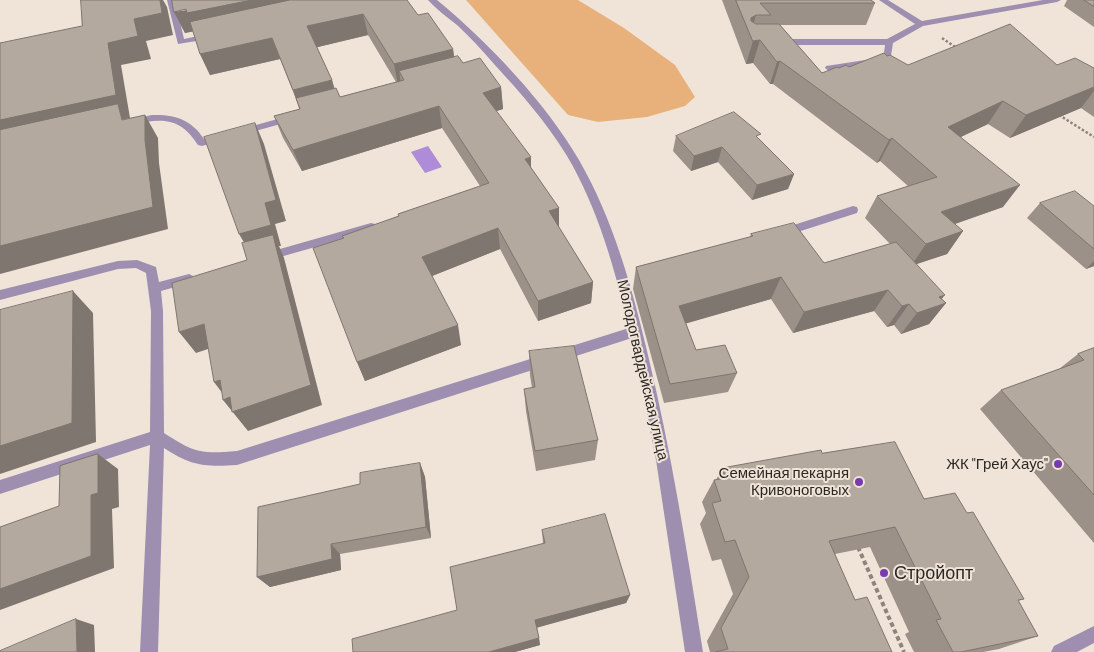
<!DOCTYPE html>
<html>
<head>
<meta charset="utf-8">
<style>
	body { margin:0 }
	canvas { display:block; background:#f0e4d9 }
</style>
</head>
<body>
<canvas width="1094" height="652"></canvas>
<script>
const c = document.querySelector('canvas').getContext('2d');
c.lineJoin = 'round';
function paint(path, color) { c.fillStyle = color; c.fill(path, 'evenodd'); }
function stroke(path, color, width, dash) { c.strokeStyle = color; c.lineWidth = width; c.lineCap = dash ? 'butt' : 'round'; c.setLineDash(dash || []); c.stroke(path); }
function label(font, color, halo, rows, align = 'center') {
  c.font = font + ' Barlow,sans-serif'; c.lineWidth = 4; c.setLineDash([]); c.textBaseline = 'middle'; c.strokeStyle = halo; c.fillStyle = color; for (const [text, x, y, turn = 0] of rows) {
    c.save(); c.translate(x, y); c.rotate((+turn || 0) * Math.PI / 180); c.textAlign = isNaN(turn) ? turn : align; if (halo) c.strokeText(text, 0, 0); c.fillText(text, 0, 0); c.restore();
  }
}
paint(new Path2D(`
	M466,0H578L624,28L675,65L695,97L685,106L647,117L598,122L568,115Z`), '#e8b17b');
paint(new Path2D(`
	M428,146L442,167L425,173L411,152Z`), '#ae8cd7');
stroke(new Path2D(`
	M942,38L958,49
	M1059,115L1094,137`), '#8c847d', 2.5, [2.5, 2]);
stroke(new Path2D(`
	M858,547L904,652`), '#8c847d', 4, [4.5, 3]);
paint(new Path2D(`
	M167,0H175L184,39L212,33L215,34V38L178,44Z
	M428,0H437C488,42 546,103 579,160C613,219 632,287 647,351C671,450 687,551 703,652H685L656,460L632,338L237,465C205,467 191,466 164,448L158,652H140L150,445L0,494V480L150,432L151,311L146,273L136,268L118,269L0,300V290L118,261L137,260L156,267L159,282L189,274L193,276L195,279L193,282L161,291L163,311L164,433C195,453 200,454 237,451L629,328C615,270 598,208 567,156C547,123 520,92 494,64C482,50 470,37 457,25C447,17 436,9 428,0Z
	M879,0H888L922,21L1043,0H1061L1057,2L923,26L893,43L891,56L874,64L829,71L825,68L826,66L872,59L884,53L885,45H778L774,42L778,39H887L915,24Z
	M152,115C175,114 192,120 204,139L222,134L227,137L225,139L202,146L198,145C180,117 162,118 131,125L126,122L128,120Z
	M292,115L295,116V120L241,135L236,132L238,130Z
	M853,206L857,207L858,210L857,213L782,237L776,233L778,230Z
	M371,223L375,224L377,227L375,230L266,261L260,257L266,253Z
	M1094,626V643L1077,652H1051L1054,646Z`), '#9e8fb0');
paint(new Path2D(`
	M722,0H871L875,3L866,25H780L822,73L839,68L849,67L887,56L908,65H1057L1094,68V117L1081,108L1010,138L988,124L961,137L1003,207L955,224L963,231L947,254L916,264L942,299L946,303L929,324L901,334L894,325L887,327L874,311L793,333L771,299L686,323L696,350L737,373L728,392L664,403L633,289L636,267L750,237L751,234L824,263L890,244L865,218L877,196L908,186L880,161L877,163L773,84H770L753,63L746,64Z
	M1067,0H1094V27L1064,6Z
	M174,12L418,15L453,49L454,57L501,87L503,109L496,111L531,168L559,208V227L593,282L591,303L538,321L500,249L432,276L461,345L365,381L357,362L343,238L398,216V214L480,186L442,128L302,171L283,138L274,116L300,109L280,59L210,75L200,54L193,31L185,33ZM368,35L396,82L340,97L334,88L332,80L317,47Z
	M676,136L759,139L794,174L788,189L752,200L718,162L691,171L673,151Z
	M1040,203L1094,206V266L1086,269L1027,218Z
	M1094,348V543L980,409L1001,390L1059,369L1078,354Z
	M529,351L598,440L595,460L536,471L526,411L524,389L532,388L530,375Z
	M822,453L924,499L967,513L1024,599L1018,601L1038,636L999,649L983,652H914L905,634L909,632L870,547L835,554L855,600L892,652H710L707,641L733,594L721,559L712,561L700,524L706,513L702,502L714,480H716L722,468Z
	M420,463L425,477L431,538L340,554L341,570L270,587L257,577L360,484Z
	M542,530L630,595L626,603L537,627L540,645L515,652H353L457,610L543,544Z`), '#9b9188');
paint(new Path2D(`
	M160,0H163L167,7L173,35L146,41L151,59L121,65L130,118L0,147V120L108,43L134,19Z
	M252,0H359L185,33L174,12Z
	M363,14L368,35L314,48L307,26Z
	M756,15L750,36L751,18Z
	M272,38L280,59L210,75L200,54Z
	M760,40L753,63L746,64L753,41Z
	M453,49L456,70L399,71L401,84L398,85L394,64Z
	M780,61L773,84H770L777,62Z
	M332,80L338,101L300,111L293,90Z
	M501,87L503,109L485,115L483,93Z
	M1094,87V91L1081,108L1010,138L1026,115Z
	M1003,101L988,124L935,149L948,127Z
	M439,106L442,128L302,171L293,150Z
	M145,115L158,138L159,163L168,229L0,274V246L145,140Z
	M255,123L264,144L286,221L275,224L281,246H279L284,258L322,405L248,431L223,400L226,398L214,382L251,254L239,234L265,203Z
	M892,138L880,161L877,163L889,140Z
	M722,147L718,162L691,171L694,156Z
	M531,157V179L525,159Z
	M794,174L788,189L752,200L757,185Z
	M1020,185L1003,207L926,234L941,212Z
	M559,208V229L549,211Z
	M498,228L500,249L427,278L422,257Z
	M963,231L947,254L911,266L926,244Z
	M1094,261V266L1086,269Z
	M781,277L771,299L674,327L679,306Z
	M593,282L591,303L538,321V301Z
	M888,290L874,311L793,333L804,312Z
	M73,291L93,313L96,442L0,474V446Z
	M945,295L935,307L946,303L929,324L901,334L917,313L939,297Z
	M909,304L894,325L887,327L902,306Z
	M204,324L220,345L196,353L179,332Z
	M458,325L461,345L365,381L357,362Z
	M98,454L118,469L119,507L112,509L114,568L0,610V589L91,495Z
	M420,463L425,477L431,538L426,527Z
	M331,544L340,554L341,570L270,587L257,577Z
	M630,595L626,603L536,628L535,620Z
	M76,619L94,625L95,652H77Z
	M539,638L540,645L515,652H489Z`), '#7e766f');
const building = new Path2D(`
	M81,0H160L162,13L134,19L138,36L108,43L116,95L0,120V43L82,26Z
	M172,0H252L187,13L186,9L174,12Z
	M290,0H407L418,15L428,13L453,49L394,64L363,14L307,26L332,80L293,90L272,38L200,54L190,22Z
	M736,0H871L875,3H760L771,15H756L751,18V21L756,24H779L822,73L837,67L839,68L846,65L849,67L884,53L887,56L890,55L908,65L1010,24L1057,65L1075,58L1094,68V87L1026,115L1003,101L948,127L1020,185L941,212L963,231L926,244L877,196L937,177L892,138L889,140L780,61L777,62L760,40L753,41Z
	M1084,0H1094V6Z
	M458,56L463,63L480,58L501,87L483,93L531,157L525,159L559,208L549,211L593,282L538,301L498,228L422,257L458,325L357,362L313,248L344,238L342,236L399,216L398,214L489,183L439,106L293,150L274,116L300,109L296,98L336,88L340,97L404,80L399,71Z
	M118,104L122,120L145,115V140L153,207L0,246V130Z
	M734,112L761,134L756,136L794,174L757,185L722,147L694,156L676,136Z
	M255,123L276,200L265,203L271,225L239,234L204,137Z
	M1075,191L1094,206V249L1040,203Z
	M794,223L824,263L896,242L945,295L939,297L946,303L917,313L909,304L902,306L888,290L804,312L781,277L679,306L696,350L725,345L737,373L670,384L636,267L753,236L751,234Z
	M273,235L311,385L232,412L230,397L223,400L220,380L214,382L204,324L179,332L172,283L247,260L242,243Z
	M73,291L72,423L0,446V310Z
	M574,346L598,440L535,451L524,389L535,387L529,351Z
	M1094,348V495L1001,390L1084,360L1078,354Z
	M895,442L924,499L955,493L967,513L973,512L1024,599L1018,600L1038,636L961,652H953L936,620L941,619L895,527L829,541L855,600L867,597L892,652H715L728,649L721,628L749,577L735,540L725,542L712,503L721,501L714,480L726,478L722,468L821,450L822,453Z
	M98,454V493L91,495V556L0,589V527L59,506L60,466Z
	M420,463L426,527L331,544L332,559L257,577L258,507L360,484V473Z
	M605,514L630,595L535,620L539,638L489,652H353L352,639L457,610L450,567L545,543L542,530Z
	M76,619L77,652H0V651Z`);
paint(building, '#b4a99e');
stroke(building, '#7e766f', 1);
for (const [x, y, r, color] of [
	[1058,464,5,"#783aaf"],
	[859,482,5,"#783aaf"],
	[884,573,5,"#783aaf"]
]) { const dot = new Path2D(); dot.arc(x, y, r, 0, 2 * Math.PI); c.fillStyle = color; c.fill(dot); stroke(dot, '#f0e4d9', 2); }
label('15px', '#2c2824', '#f0e4d9', [
	["Молодогвардейская улица",643,370,77]
]);
label('15px', '#2c2824', '#f0e4d9', [
	["ЖК \"Грей Хаус\"",1048,464],
	["Семейная пекарня",849,473],
	["Кривоноговых",849,490]
], 'right');
label('18px', '#2c2824', '#f0e4d9', [
	["Стройопт",894,573]
], 'left');
</script>
</body>
</html>
